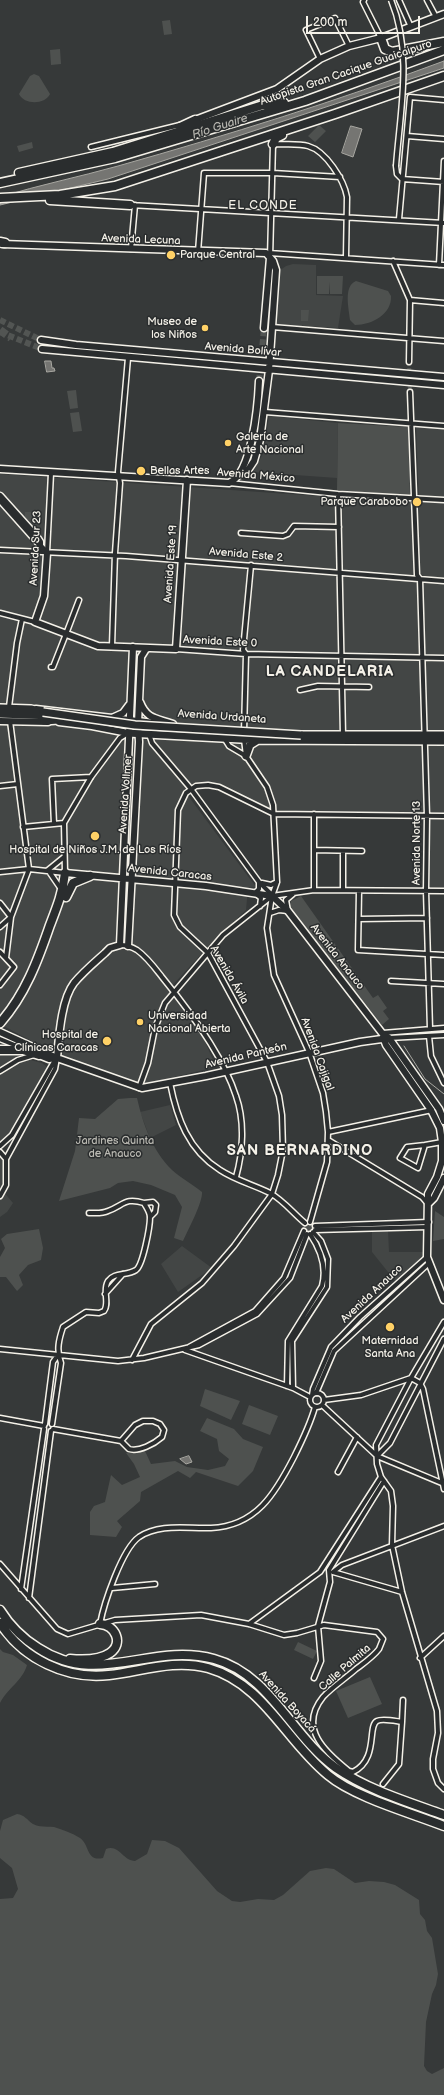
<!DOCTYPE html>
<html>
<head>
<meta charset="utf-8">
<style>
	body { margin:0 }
	#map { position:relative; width:444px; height:2095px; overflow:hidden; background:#363939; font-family:"Balsamiq Sans",sans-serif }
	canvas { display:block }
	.scale { position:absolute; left:306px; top:16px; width:114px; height:18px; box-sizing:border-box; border:2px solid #f4f1e8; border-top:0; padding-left:5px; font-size:12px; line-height:14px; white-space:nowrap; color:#f4f1e8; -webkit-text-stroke:3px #2a2d2e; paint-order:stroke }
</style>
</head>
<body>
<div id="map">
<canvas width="444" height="2095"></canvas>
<div class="scale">200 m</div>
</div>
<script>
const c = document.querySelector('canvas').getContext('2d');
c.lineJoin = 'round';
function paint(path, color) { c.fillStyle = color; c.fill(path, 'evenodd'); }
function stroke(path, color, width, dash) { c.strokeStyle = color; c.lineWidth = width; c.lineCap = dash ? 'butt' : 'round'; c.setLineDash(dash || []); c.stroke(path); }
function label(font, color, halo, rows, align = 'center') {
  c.font = font + ' "Balsamiq Sans",sans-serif'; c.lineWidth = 3; c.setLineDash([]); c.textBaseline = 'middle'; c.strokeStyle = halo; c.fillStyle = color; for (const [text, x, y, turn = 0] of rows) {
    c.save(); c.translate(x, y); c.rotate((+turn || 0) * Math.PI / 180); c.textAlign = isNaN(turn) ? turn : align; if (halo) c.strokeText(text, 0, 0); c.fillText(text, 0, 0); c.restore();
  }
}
paint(new Path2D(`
	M293,264L316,265V295L343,296L338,328L275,324L279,271L286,266Z
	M269,416L338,423L337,478L253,472L264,452Z
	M416,424L444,426V890L430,891L427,813L281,812L269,809L216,783L205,782L191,787L189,797L256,887L248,888L246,910L208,947L168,990L203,1037L216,1067L145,1084L137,1083L104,1074L50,1051L0,1024V474L419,503Z
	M0,1055L15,1056L42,1063L48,1068L12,1132L0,1143Z
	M170,1105L176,1125L150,1138L140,1112Z
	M0,1156L4,1162L5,1172L3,1191L13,1203L7,1212L0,1217Z
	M372,1230H388L389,1252H425L422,1258L396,1282L372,1252Z
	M182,1246L212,1268L178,1292L161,1264Z`), '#434645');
paint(new Path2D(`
	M170,20L172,34L164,35L162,21Z
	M60,49L61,64L51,65L50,50Z
	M34,74L39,76L50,94C45,105 24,105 19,94L30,76Z
	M319,125L326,131L315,142L308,136Z
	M32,142L33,148L19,152L17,146Z
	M317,276H343L342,294H330V282L329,294H317Z
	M356,281L388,291L391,296C392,314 372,325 355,325L350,320C349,309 343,286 356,281Z
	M301,310H309L308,321H301Z
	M76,390L78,408L70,409L67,391Z
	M79,412L82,431L73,432L70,413Z
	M338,423L408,427L410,496L337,490Z
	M25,512H38V520H25Z
	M301,896L373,998L378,995L387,1008L383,1011L389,1019L382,1025L290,908L291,901Z
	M130,1098H137C143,1124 152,1150 172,1170C180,1177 193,1185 202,1192C203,1202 188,1230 183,1241L174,1238L182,1207L175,1195L151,1185L133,1181L118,1183L110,1188L59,1201L75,1151L79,1118L95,1119L118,1099Z
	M435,1211L444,1217V1239L433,1241Z
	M303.5 1228a5.5 5.5 0 1 1 11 0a5.5 5.5 0 1 1-11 0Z
	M39,1229L43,1248L41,1260L28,1265L19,1275L23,1285L17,1291L6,1277H0V1257L5,1248L1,1239L7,1234Z
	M205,1389L240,1401L231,1420L200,1406Z
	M249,1405L278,1416L270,1435L242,1424Z
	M207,1418L234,1429L243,1439L263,1447L253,1471L238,1486L196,1472L190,1478L178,1471L141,1492L140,1501L117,1521L122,1527L116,1537L90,1535V1512L94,1506L105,1502L111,1475L122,1485L140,1477L134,1464L126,1453L145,1451L151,1464L175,1461L187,1467L208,1470L225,1466L229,1459L219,1451L217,1439L200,1431Z
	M298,1642L317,1651L313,1659L294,1650Z
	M0,1649L3,1652L13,1655L27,1665C23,1680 7,1689 0,1703Z
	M370,1677L382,1704L348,1718L336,1691Z
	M17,1814C25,1815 27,1820 33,1824C40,1828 47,1826 54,1827C63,1830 72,1833 80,1838C90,1845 86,1862 103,1858L106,1849C119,1844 123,1861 135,1861L147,1854L152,1840L165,1841L179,1848L217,1891L232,1901L240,1902L258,1899L274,1900L283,1895L310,1871L326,1868L334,1869L355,1883L369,1881L384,1882L395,1885L419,1900L420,1914L425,1920L427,1931L432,1938L438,1974L436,1985L432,1994L426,2022L424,2066L427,2071L432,2074L444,2068V2095H0V1899L13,1898L18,1889L12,1868L0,1858V1831L3,1820Z`), '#4e514f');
const water = new Path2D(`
	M444,61V68L108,179L0,205V197C39,185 79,177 118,166C228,135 337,101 444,61Z
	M351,126L362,129L353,157L342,153Z
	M45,361H51L52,368H54L55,371L47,372Z
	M189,1456L192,1462L186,1464L180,1459Z`);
paint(water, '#757572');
stroke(water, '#a8a7a1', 1);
stroke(new Path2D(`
	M404,1046L425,1079L444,1094`), '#a8a7a1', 1);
stroke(new Path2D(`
	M409,362L410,392`), '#525553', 4, [4, 2]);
stroke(new Path2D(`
	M0,320L41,340
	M0,332L42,349
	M259,381L264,328`), '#525553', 6, [6, 3]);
stroke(new Path2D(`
	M0,330L11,338`), '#525553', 8, [8, 4]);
const street = new Path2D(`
	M364,0L363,2L381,38
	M399,0L411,27
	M427,0L436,17
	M320,59L306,30L335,18L349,46
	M407,136L444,139
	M91,147L180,125
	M396,166L397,174L402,179
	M402,179L444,182
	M130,205L444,223
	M399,219L410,97L444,100
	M131,249L135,205
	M198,252L204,173H273L340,177
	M269,253L444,265
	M270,258L273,144C284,145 298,143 308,146C326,151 344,180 347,197L346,257
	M393,261L410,300L409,362
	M439,265L444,161
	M410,300L444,303
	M272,327L444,341
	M410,392L417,575L420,579L427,816L426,891L430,1029
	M265,412L444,426
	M229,483L338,494L444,500
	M338,494L343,735
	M0,501L40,546
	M241,533L283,536L288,534L294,526L339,527
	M0,550L126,556L444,581
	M47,552L51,473
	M0,613L35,622
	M66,634L79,600
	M112,646L115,553L120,483L118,472L128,358
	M176,649L246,654L444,658
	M51,667H53L66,634
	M300,690L318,686L369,687
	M9,707L17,643L22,619
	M36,708L163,723
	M244,732L246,654L243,650L251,565
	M149,734L152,743L191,789L259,882L272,895
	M224,738L229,746L246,756
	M244,739L246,756L267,787L273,805L277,882L272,896L267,928L274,975L309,1052L323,1093L326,1112L328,1132L327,1162L310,1222
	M0,786L18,784
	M54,824L52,779L91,777
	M23,827L64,823
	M314,850L362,851
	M48,870L61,889
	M48,870L64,857
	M0,872L29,869L65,873L64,823L91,777L120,738L128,733
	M259,882V889L255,893L261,898L260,906
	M262,883L271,885L277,882
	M314,890V814
	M343,890V851
	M359,891L358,950L444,955
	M272,896L314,890L444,891
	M0,903L11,917L6,958
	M270,913L279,910L288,911L286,900L293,894
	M359,919L427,918
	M0,927L11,917L29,869L10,721
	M120,945C126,945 132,947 137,950C147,957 155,968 162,977C189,1010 223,1055 236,1096C245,1121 243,1152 236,1177
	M0,952L14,967L0,985
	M391,981L444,984
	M383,1033L444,1028
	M429,1036L431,1056L444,1083
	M389,1038L444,1035
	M0,1039L22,1048
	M0,1071L18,1060L34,1055
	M170,1083C177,1118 188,1150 220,1170C235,1180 254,1185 270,1193C283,1200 294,1214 305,1223
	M139,1088L148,1063L155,1028L165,1003L223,935L272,896
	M328,1132L432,1110
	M328,1140L422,1197L428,1204
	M425,1145L407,1147L400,1158L418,1168L425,1145L442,1142
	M0,1146L12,1135L55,1060
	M0,1152L6,1159
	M6,1159L55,1069L57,1058
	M0,1196L6,1185V1159
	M144,1203L153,1202L156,1205L155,1212L150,1217
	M315,1226L429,1222
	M315,1230L428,1227
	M105,1294L123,1274
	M444,1322L411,1378L376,1445L377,1464L381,1477L391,1491L393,1506L392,1545L402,1592L437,1711L438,1733L433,1759V1769L438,1783L444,1789
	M189,1347L255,1311L284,1278L304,1231
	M0,1349L118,1361L144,1358L199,1345L257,1314L290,1278L307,1234
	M185,1350L293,1388L310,1397
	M132,1360L151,1324L202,1283L234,1246L272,1194L278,1175L283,1150L282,1115L279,1096L267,1062L208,953L180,927L174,915L178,810L186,793L196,786L208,785L219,787L274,814L444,816
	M287,1386L288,1341L322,1286C327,1267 321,1250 310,1234
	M293,1388L292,1341L327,1287L328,1259L321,1241L313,1232
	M310 1400a7 7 0 1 1 14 0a7 7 0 1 1-14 0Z
	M316,1393L334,1351L429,1263
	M312,1395L313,1389L331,1347L360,1317L427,1257
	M324,1400L361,1395L411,1378L420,1383L423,1389L444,1489
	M322,1405L377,1456L444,1484
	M0,1418L44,1426
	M143,1421H153L160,1424L164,1430L162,1437C154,1444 139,1452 129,1449L121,1441L135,1425Z
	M45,1424L53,1362L58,1355
	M52,1424L61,1363C56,1350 59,1339 63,1327L86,1312L99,1313L104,1311C110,1303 102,1291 108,1281C114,1272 127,1276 136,1270C143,1265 150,1227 150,1217C150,1212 146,1207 144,1203C125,1197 124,1205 108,1211C102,1214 95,1213 89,1213
	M53,1429L121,1441
	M377,1456L390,1443L444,1339
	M338,1472L357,1437
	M0,1564L57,1629L68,1634L115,1620L201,1615L249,1624L284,1635L297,1633L324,1625L377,1632L383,1639L379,1649C373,1657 364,1663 356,1669C346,1678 332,1687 323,1697C298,1728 325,1752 349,1771L353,1772C379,1759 367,1726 377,1721C382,1718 395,1721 402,1722L399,1764L383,1784
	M333,1572L342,1565L444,1526
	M333,1572L402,1592
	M112,1588L155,1584
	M21,1589L44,1429
	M29,1598L51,1431
	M100,1624C104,1603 122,1549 139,1537C160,1523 187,1529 211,1528C256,1526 275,1494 294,1457C302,1441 310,1425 315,1407
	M249,1624L320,1572L381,1477
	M420,1658L444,1636
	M314,1678L321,1661L318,1626L330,1582L329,1570L384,1481
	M402,1722L403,1700`);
const secondary = new Path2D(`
	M195,120L277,89L320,59L349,46L381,38L444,14
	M2,244L266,253L273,261L276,270L269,370L260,440L254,461L248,470L240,475
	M264,328L270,258
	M41,340L76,345L444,377
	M42,349L444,385
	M0,469L229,483C252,474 258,405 259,381
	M0,496L36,536L40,542V546L47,553L44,596L35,622L98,646L176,649L187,480
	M140,702C147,720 157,718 173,724
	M112,718L123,713L129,705
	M0,721L48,722
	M59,722L92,726L128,733
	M65,873L206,886L272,896L288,911L382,1033L389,1038L439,1109L444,1121
	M128,946L139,742L138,723L141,657L146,649L149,648
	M0,1032L57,1058L142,1088L206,1076L360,1042L389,1038
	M383,1037L386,1045L431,1110L440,1128L442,1142V1161L437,1177L428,1194L427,1257L444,1300
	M39,1055L49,1059L57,1058
	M57,1058C59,1037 61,1000 74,983C83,972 95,962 105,953L110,948L120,945L133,647
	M428,1204L434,1198L444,1178`);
const primary = new Path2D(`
	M0,708L31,709L43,712
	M0,714L52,716
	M44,721L73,719
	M128,733L259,740L444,741
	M301,735H444
	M246,756L250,745L258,740`);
const highway = new Path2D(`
	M381,38L385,49L392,52L444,42
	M180,127L195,120
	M273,144L276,138L282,135
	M19,173L113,152L263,105L284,103
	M0,183L115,158L305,101L444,50
	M0,198L60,195L115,186L335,114L444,76
	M50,200L130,205
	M0,242L5,243
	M66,897L73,883L90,876
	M0,1023C25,995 38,960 50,925C57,907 63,892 65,873
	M0,1050H23L39,1055
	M0,1610C10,1626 22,1638 38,1648C99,1688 150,1642 214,1659C270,1674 292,1737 336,1768C368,1790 408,1802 444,1815
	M0,1623C23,1659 67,1680 109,1675C143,1671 174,1659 208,1668C264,1684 285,1740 328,1775C354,1797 411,1813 444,1826
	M70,1659C82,1660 100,1660 110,1653C124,1643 115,1625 100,1624`);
stroke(street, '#f4f1e8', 7);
stroke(secondary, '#f4f1e8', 9);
stroke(primary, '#f4f1e8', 10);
stroke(highway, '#f4f1e8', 11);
stroke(street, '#2a2d2e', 4);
stroke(secondary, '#2a2d2e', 6);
stroke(primary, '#2a2d2e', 7);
stroke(highway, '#2a2d2e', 8);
const streetBridge = new Path2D(`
	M391,0C413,53 400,111 396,166`);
const primaryBridge = new Path2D(`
	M43,712L135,725L301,735`);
stroke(streetBridge, '#f4f1e8', 7, []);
stroke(primaryBridge, '#f4f1e8', 10, []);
stroke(streetBridge, '#2a2d2e', 4);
stroke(primaryBridge, '#2a2d2e', 7);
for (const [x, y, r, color] of [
	[171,255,5,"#ffd166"],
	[205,328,4,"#ffd166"],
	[228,443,4,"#ffd166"],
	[141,471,5,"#ffd166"],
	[417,502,5,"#ffd166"],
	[95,836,5,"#ffd166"],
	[140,1022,4,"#ffd166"],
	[107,1041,5,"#ffd166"],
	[390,1327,5,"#ffd166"]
]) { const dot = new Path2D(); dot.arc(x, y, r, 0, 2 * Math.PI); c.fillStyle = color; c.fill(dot); stroke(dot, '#2a2d2e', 1.5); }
label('11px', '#f4f1e8', '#2a2d2e', [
	["Autopista Gran Cacique Guaicaipuro",346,73,-19],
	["Avenida Lecuna",141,240,2],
	["Avenida Bolívar",243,350,5],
	["Avenida México",256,476,5],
	["Avenida Sur 23",36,548,-87],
	["Avenida Este 2",246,555,5],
	["Avenida Este 19",171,564,-86],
	["Avenida Este 0",220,642,3],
	["Avenida Urdaneta",222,717,4],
	["Avenida Vollmer",126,794,-86],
	["Avenida Norte 13",417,843,-90],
	["Avenida Caracas",170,873,6],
	["Avenida Anauco",337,957,52],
	["Avenida Ávila",229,975,60],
	["Avenida Cajigal",317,1054,70],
	["Avenida Panteón",246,1056,-13],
	["Avenida Anauco",372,1294,-43],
	["Calle Palmita",345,1668,-41],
	["Avenida Boyacá",287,1702,48]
]);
label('11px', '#f4f1e8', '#2a2d2e', [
	["Parque Central",180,255],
	["Museo de",197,322,"right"],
	["los Niños",197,335,"right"],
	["Galería de",236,437],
	["Arte Nacional",236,450],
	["Bellas Artes",150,471],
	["Parque Carabobo",408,502,"right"],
	["Hospital de Niños J.M. de Los Ríos",95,850,"center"],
	["Universidad",148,1016],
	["Nacional Abierta",148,1029],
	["Hospital de",98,1035,"right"],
	["Clínicas Caracas",98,1048,"right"],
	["Maternidad",390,1341,"center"],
	["Santa Ana",390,1354,"center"]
], 'left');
label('11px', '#bab9b2', '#2a2d2e', [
	["Jardines Quinta",115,1141],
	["de Anauco",115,1154]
]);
label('italic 12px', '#b4b3ad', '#2a2d2e', [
	["Río Guaire",220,127,-18]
]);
c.letterSpacing = '1px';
label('12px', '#f4f1e8', '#2a2d2e', [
	["EL CONDE",263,206]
]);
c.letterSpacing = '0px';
c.letterSpacing = '1px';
label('bold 15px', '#f4f1e8', '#2a2d2e', [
	["LA CANDELARIA",330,672],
	["SAN BERNARDINO",300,1151]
]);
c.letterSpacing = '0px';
</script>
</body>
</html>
